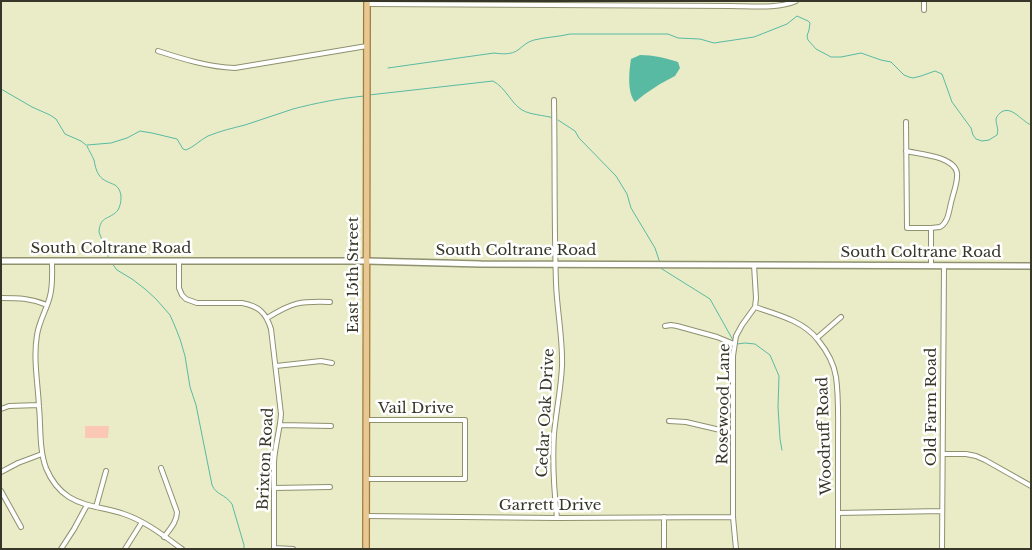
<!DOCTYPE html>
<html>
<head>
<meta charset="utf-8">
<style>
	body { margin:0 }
	#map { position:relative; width:1032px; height:550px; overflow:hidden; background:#eaecc7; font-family:"Libre Baskerville",serif }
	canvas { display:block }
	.frame { position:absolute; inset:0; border:2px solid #373729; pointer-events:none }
</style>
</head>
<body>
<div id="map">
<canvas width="1032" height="550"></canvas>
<div class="frame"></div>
</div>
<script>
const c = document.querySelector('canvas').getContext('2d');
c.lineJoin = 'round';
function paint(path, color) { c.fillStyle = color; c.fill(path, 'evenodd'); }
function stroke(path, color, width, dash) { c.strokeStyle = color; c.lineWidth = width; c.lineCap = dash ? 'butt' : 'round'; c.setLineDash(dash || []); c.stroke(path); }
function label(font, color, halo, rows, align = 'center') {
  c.font = font + ' "Libre Baskerville",serif'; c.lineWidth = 5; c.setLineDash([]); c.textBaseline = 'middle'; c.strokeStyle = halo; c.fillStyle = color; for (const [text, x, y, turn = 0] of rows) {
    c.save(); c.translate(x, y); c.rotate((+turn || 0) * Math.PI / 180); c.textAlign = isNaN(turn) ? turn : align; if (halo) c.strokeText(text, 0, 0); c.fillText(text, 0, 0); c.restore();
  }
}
paint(new Path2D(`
	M85,426H109L108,438H85Z`), '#fac8b4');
paint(new Path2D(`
	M640,55C654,55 665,58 678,62L680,68L675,76L660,84L645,94L635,102C627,92 629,72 631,59Z`), '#58baa3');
stroke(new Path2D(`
	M388,68L494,53C502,54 511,55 518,50C523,46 527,42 534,40C546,37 558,37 570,34H668L678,38L700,39L714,43L754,37L787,24L797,16L808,21L810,23L809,30L807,36L808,40L816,49L831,57H841L861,53L881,60L891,62L904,75L909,77L913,78L921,76L935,71L942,74L952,102L971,128L973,135L976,139L982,141L989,140L997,135C999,129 996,125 996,119C997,116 998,115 1000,113C1011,104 1021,121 1031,125
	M1,89L32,107L50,115L56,119L65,134L81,141L86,145
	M369,95L493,81C506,88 510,102 522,110C531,115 543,115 554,118
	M558,120L575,131L579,138L616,176L627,194L631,208L655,248L660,263
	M87,145L111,143L127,138L140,131L152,133L177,139L183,149L186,150C194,147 200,140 208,136C220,131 233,128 245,125C261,120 277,114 293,109C316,103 341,98 365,96
	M87,146C89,151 92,155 94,160C95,165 96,171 99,175C103,181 109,182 115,185C123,190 122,203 118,210C110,220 100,215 99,232L109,259
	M111,262L117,270L132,279L145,289L156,299L170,315L174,324L180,339L185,356L190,387L196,405L212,485C216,495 225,494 232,504L244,545V549
	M661,267L662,269L710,299L734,342
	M737,344L745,343L755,344L770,355L779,376L778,407L780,439L782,450`), '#58baa3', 1);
const minor = new Path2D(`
	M924,1V10
	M367,4L731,6C750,6 779,9 796,1
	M158,51C183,59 208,67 235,68L367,46
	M554,100C555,161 554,222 556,283C557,311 563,339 562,366C561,389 556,412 554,434C552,463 554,490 557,518
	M906,122L907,228H931V266
	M906,151C919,154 954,156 957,173C958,181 954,191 952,199C949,209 949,222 940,227L931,228
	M52,261C52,272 53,285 50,296C47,309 39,321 37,335C33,359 38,384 39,407C41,427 39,449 46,468C51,480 58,490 69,497C87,508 105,507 124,514C145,521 164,536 182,549
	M179,262V288L182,295L186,299L197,303H242C259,306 266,313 271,329L281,414C280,430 275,445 274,462V549
	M1,298C19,298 30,298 47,305
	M755,307C776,314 804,321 818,340C827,351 834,364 836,377C839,398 838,421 838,442C838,478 838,513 838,549
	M267,318C293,302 300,301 330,302
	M665,326L671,325L677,326L717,337L734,344
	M817,338L841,317
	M276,366L321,361L332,363
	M1,409L9,406L39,405
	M669,421L686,422L733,433
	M281,425L331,426
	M943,454H966L976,456L985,460L1031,486
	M161,468L177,512C177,522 170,529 164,537
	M1,472L18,463L42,454
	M366,479H465V420H367
	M274,488L330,487
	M1,491L21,527
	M96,507L106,471
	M838,513L942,511
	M366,516L557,518L733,517
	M274,548L293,549
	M61,549L74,529L87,505
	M125,549L142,522
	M664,549V517
	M736,549L733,517V356L736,336L742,325L755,307L756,298L754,265
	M942,549L944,266`);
const secondary = new Path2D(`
	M1,261H367L481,264L1031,266`);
const primary = new Path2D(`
	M366,549L367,1`);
stroke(minor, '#8f916f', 6);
stroke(secondary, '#8f916f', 8);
stroke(primary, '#a07d3e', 8);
stroke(minor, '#fff', 4);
stroke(secondary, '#fff', 5);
stroke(primary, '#e8c792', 5.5);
label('15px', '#373729', '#fff', [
	["South Coltrane Road",111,249],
	["South Coltrane Road",516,251],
	["South Coltrane Road",921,253],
	["East 15th Street",354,275,-90],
	["Rosewood Lane",724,404,-89],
	["Old Farm Road",932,407,-90],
	["Vail Drive",416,409],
	["Cedar Oak Drive",546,413,-87],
	["Woodruff Road",825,436,-92],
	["Brixton Road",266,459,-87],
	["Garrett Drive",550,506]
]);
</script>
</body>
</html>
